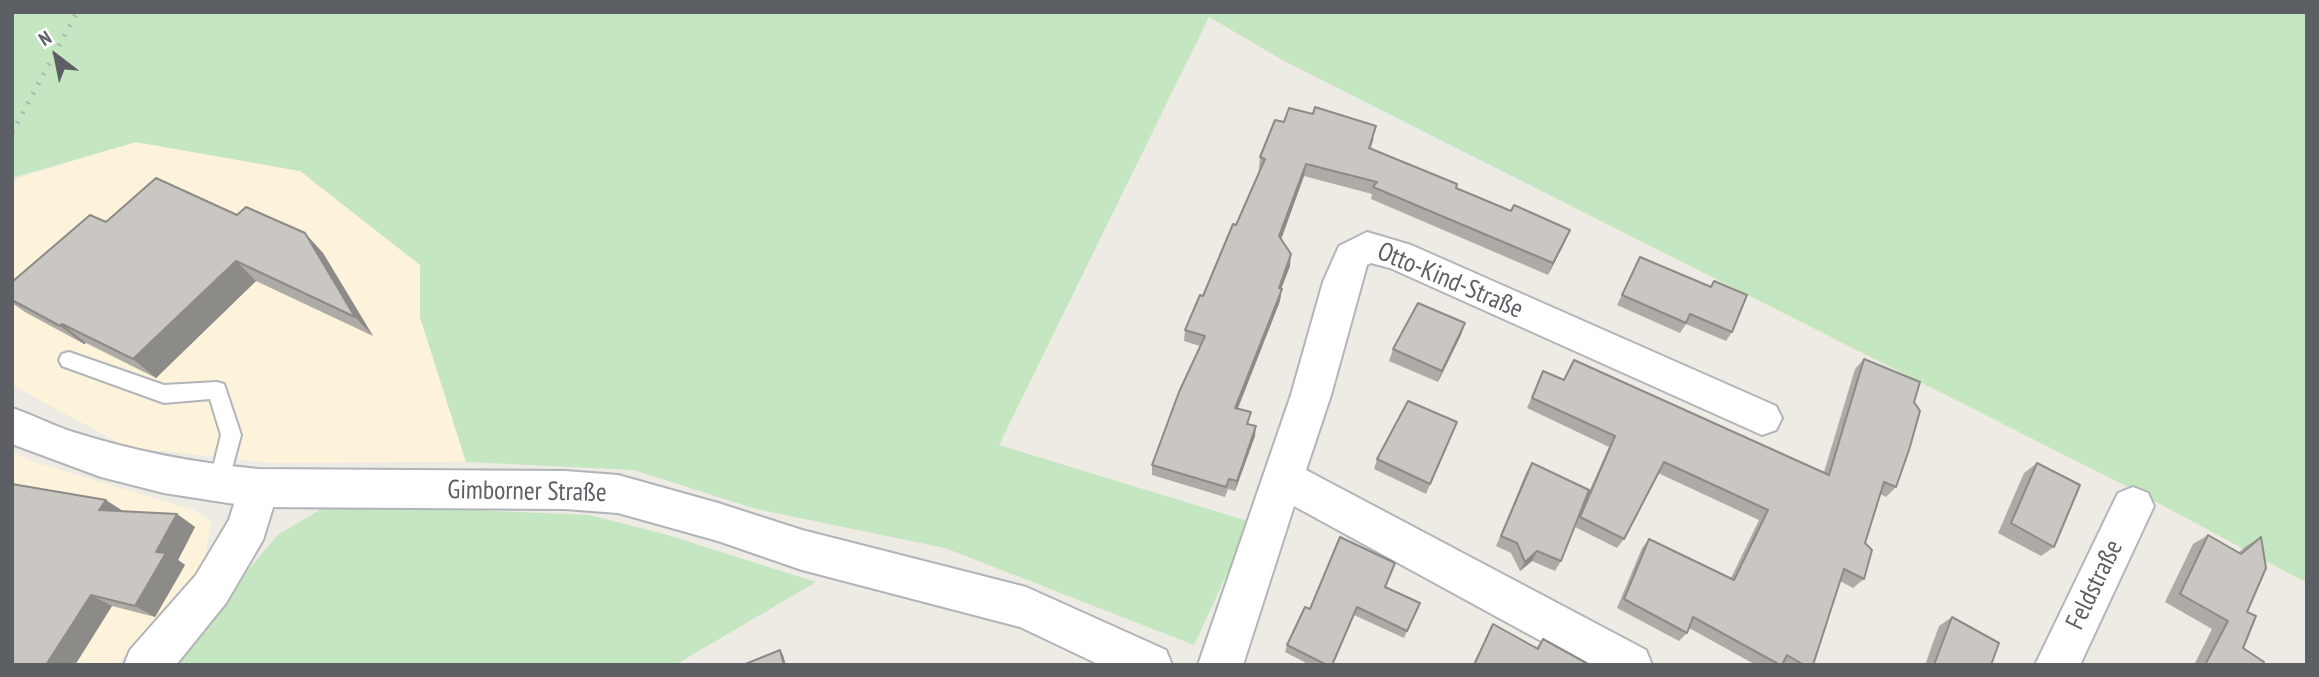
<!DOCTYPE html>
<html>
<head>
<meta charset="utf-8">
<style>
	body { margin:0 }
	#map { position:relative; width:2319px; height:677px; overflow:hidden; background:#eeebe4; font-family:"PT Sans Narrow",sans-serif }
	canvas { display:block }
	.frame { position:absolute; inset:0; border:14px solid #5c6064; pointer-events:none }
	.north { position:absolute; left:21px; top:21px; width:70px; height:70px; -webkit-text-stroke:5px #fff; paint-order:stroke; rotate:328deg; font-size:19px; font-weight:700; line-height:28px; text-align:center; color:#5c6064 }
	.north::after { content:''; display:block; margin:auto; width:24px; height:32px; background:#5c6064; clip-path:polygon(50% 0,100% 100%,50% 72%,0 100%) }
</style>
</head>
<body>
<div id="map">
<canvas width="2319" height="677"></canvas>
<div class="frame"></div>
<div class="north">N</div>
</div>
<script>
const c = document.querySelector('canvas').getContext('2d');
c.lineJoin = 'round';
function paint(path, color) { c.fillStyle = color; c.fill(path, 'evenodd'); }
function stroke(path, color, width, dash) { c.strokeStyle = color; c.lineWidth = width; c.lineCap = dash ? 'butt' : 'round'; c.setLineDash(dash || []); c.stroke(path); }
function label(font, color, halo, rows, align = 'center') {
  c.font = font + ' "PT Sans Narrow",sans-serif'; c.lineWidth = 5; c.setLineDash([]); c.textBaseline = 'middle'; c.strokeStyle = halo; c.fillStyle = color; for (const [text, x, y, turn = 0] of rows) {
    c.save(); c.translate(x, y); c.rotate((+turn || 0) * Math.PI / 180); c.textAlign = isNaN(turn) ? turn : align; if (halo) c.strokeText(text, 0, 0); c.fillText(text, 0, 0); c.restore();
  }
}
paint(new Path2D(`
	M136,142L300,171L420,265V317L466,462L270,463L127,447L12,385V188L18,178Z
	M12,451L34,462L194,510L211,522L204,565L156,626L116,665H12Z`), '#fdf2da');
paint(new Path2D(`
	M12,12H2307V583L2128,487L1286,62L1209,17L999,445L1251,522L1194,645L945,548L756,509L634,470L466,462L420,317V265L300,171L136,142L12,178Z
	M321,509H448L589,515L664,534L816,582L675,665H166L278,535Z`), '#c4e6c1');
const lane = new Path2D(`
	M69,352L164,385L217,382L224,384L241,435L226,491L219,493L212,491L209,484L221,435L210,399L164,403L62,366L59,360L62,354Z`);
const street = new Path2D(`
	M1367,232L1411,245L1776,406L1782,418L1776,430L1762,435L1390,268L1371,263L1367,265L1331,395L1306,470L1646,650L1652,665H1585L1294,506L1243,665H1198L1291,395L1323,282L1339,246Z
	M258,469L273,475L279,488L263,540L226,603L176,665H124L130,650L196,575L229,520L243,475Z
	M2133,487L2148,493L2154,506L2080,665H2035L2118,493Z`);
const secondary = new Path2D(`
	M12,408C33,415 52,425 73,432C133,451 195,463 258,469L565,471L618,475L718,503L802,530L1026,587L1166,650L1172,665H1100L1020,627L802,570L718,541L618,513L565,509L258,507L228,503L164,493L101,477L12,444Z`);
stroke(lane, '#b1b5b9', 4);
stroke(street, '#b1b5b9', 4);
stroke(secondary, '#b0b4b9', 4);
paint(lane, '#fff');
paint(street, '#fff');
paint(secondary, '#fff');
stroke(new Path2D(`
	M12,133L77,12`), '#b3b4b4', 5, [2, 9]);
paint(new Path2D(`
	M1374,138L1371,148L1456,188L1565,242L1548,275L1371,199L1372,194L1304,176L1281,239L1290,266L1281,289L1280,301L1238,408L1249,424L1255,436L1235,491L1228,489L1225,497L1152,475V465L1200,346L1184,341L1185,330L1203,296L1236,225L1260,170H1259L1260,157Z
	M106,222L323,253L373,336L256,281L156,378L86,343L84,344L25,312L12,303V282Z
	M1640,257L1710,287L1714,281L1732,332L1726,341L1686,324L1680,333L1617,305Z
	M1461,335L1438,382L1389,361L1393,349Z
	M1864,359L1914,402L1896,487L1886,497L1880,494L1865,543L1864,579L1853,588L1840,581L1813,665H1756L1689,628L1687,633L1679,641L1617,608L1642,548L1649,539L1731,578L1759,520L1658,473L1624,539L1617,548L1575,527L1561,561L1555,571L1532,561L1520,571L1511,553L1496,546L1526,473L1532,463L1584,503L1609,447L1527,408L1543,371L1564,379L1824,472L1855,369Z
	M1457,422L1426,494L1374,469L1377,459Z
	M2037,463L2054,547L2041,556L1998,533L2024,473Z
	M124,512L177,514L195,527L178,560L185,565L155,617L112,606L75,665H12Z
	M2208,535L2239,552L2246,546L2261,537L2247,612L2243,648L2263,665H2194L2212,629L2165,602L2193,544Z
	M1385,588L1420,603L1404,638L1354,615L1333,665H1310L1285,652L1287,645L1310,609Z
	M1952,617L1991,665H1925L1939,626Z
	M1493,624L1536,648L1543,639L1590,665H1473Z`), '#aeaaa6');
paint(new Path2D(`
	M1306,164L1304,176L1278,248L1279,236Z
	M1570,230L1565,242L1548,275L1553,263Z
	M305,233L323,253L373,336L355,317Z
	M1291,254L1290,266L1277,300L1279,288Z
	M236,261L256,281L156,378L133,359Z
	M1282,289L1280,301L1234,418L1235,408Z
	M1465,323L1461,335L1438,382L1442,371Z
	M62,324L86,343L84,344L60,326Z
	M1256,426L1255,436L1235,491L1237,481Z
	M106,500L126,513L99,510Z
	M177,514L195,527L178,560L185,565L155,617L135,606L156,552Z
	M1537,551L1532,561L1520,571L1525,562Z
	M91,595L112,606L75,665H46Z
	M780,650L783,655L786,665H784Z`), '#8d8b87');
const building = new Path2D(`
	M1315,107L1376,126L1369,148L1457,184L1456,188L1511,211L1514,205L1570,230L1553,263L1373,187L1377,182L1306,164L1279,236L1291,254L1279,288L1282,289L1235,408L1251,412L1247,424L1256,426L1237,481L1229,479L1226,487L1152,465L1179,392L1205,336L1185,330L1200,295L1203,296L1233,224L1236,225L1265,159L1260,157L1275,120L1284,122L1289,108L1313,114Z
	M156,178L237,215L246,207L305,233L355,317L236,261L133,359L62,324L60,326L12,300V282L90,215L106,222Z
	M1640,257L1711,287L1714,281L1747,295L1732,332L1690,314L1686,323L1622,295Z
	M1418,303L1465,323L1442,371L1393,349Z
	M1864,359L1920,382L1914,402L1920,411L1909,450L1896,487L1884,482L1865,543L1872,550L1864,579L1844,569L1813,665H1804L1787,655L1782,665H1780L1693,617L1687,633L1624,599L1649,539L1734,580L1768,510L1664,462L1624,539L1580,517L1615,436L1532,398L1543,371L1564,380L1574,360L1829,475Z
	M1408,401L1457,422L1430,484L1377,459Z
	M1532,463L1589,490L1561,561L1537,551L1525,562L1517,543L1501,536Z
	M2037,463L2080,485L2054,547L2011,523Z
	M12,484L106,500L99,510L177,514L156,552L166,553L135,606L91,595L46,665H12Z
	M2208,535L2241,554L2261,537L2266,568L2247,612L2256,616L2243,648L2264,662L2263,665H2205L2228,621L2180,594Z
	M1340,537L1395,563L1385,587L1420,603L1407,631L1357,607L1332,665H1327L1287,645L1305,607L1310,609Z
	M1952,617L1999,643L1991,665H1934Z
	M1493,624L1538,649L1543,639L1590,665H1474Z
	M780,650L784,665H743Z`);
paint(building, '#cac6c1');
stroke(building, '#8d8b87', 2);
label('26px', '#5c6064', '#fff', [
	["Otto-Kind-Straße",1450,281,23],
	["Gimborner Straße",527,492,1],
	["Feldstraße",2095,585,-64]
]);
</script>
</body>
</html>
